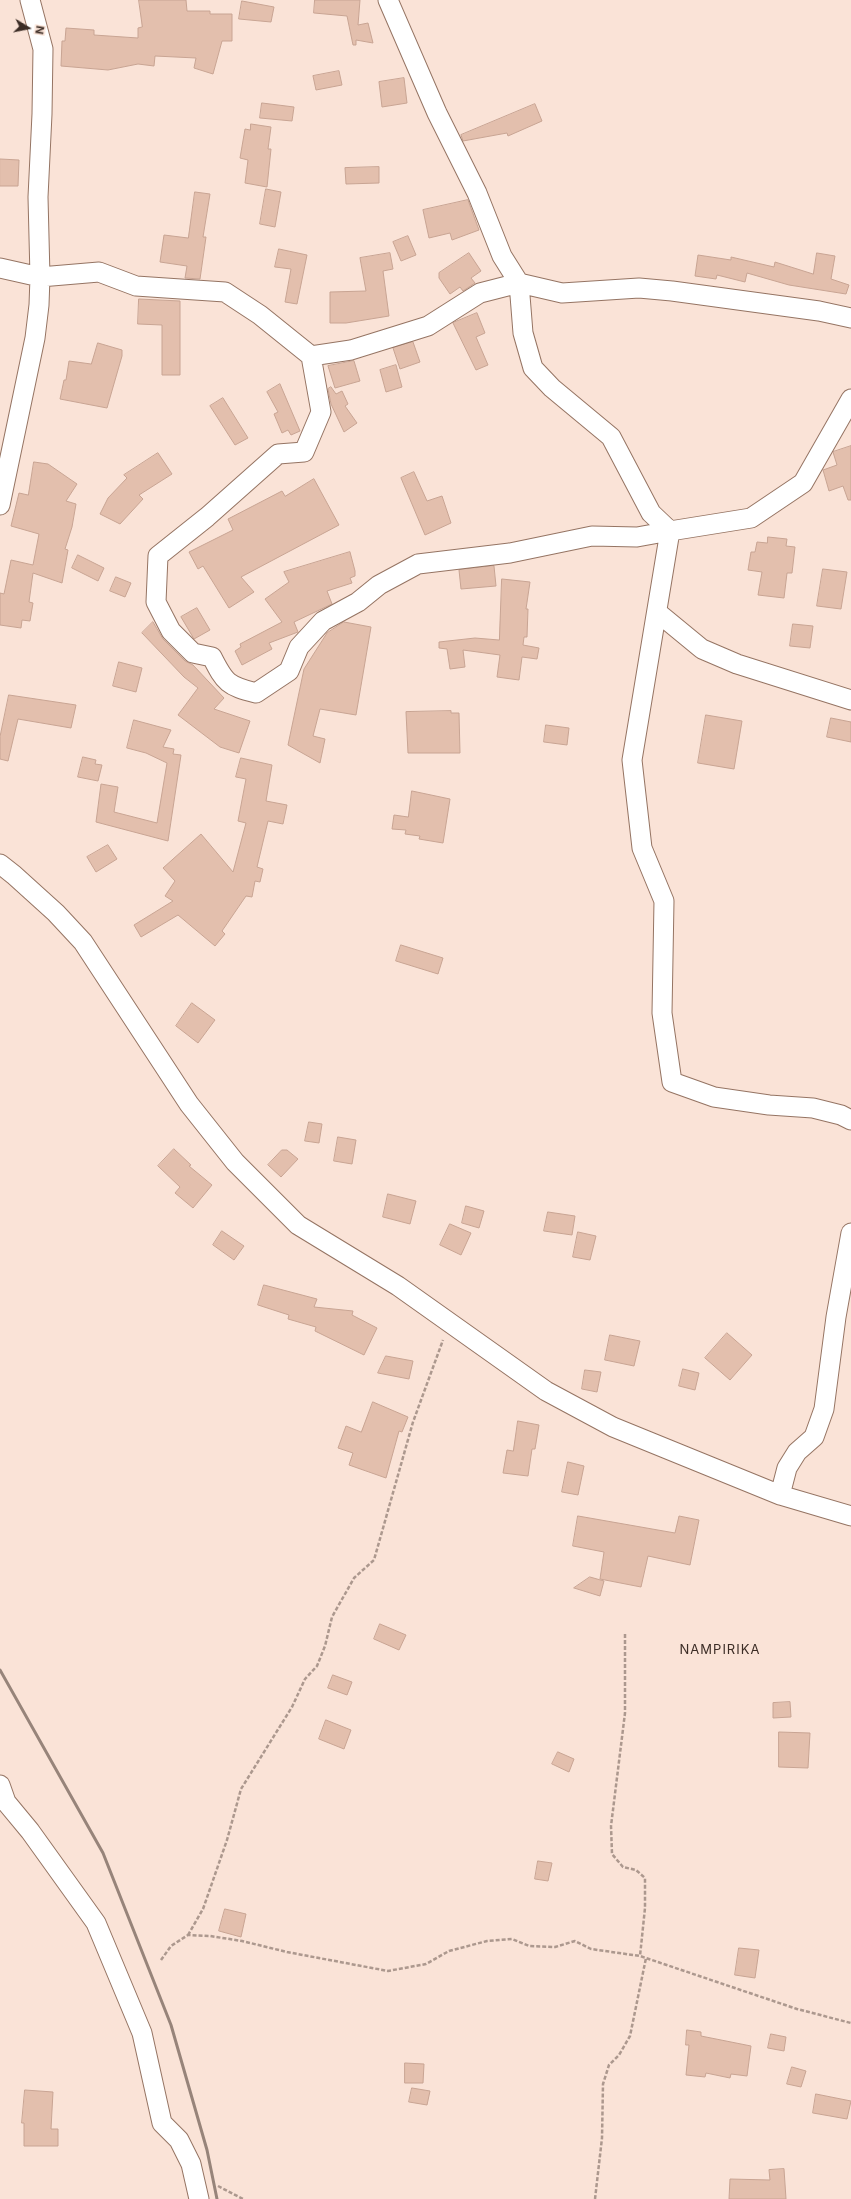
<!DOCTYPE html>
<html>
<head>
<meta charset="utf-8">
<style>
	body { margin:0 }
	#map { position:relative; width:851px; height:2199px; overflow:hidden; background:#fae3d7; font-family:Inter,sans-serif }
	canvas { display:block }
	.north { position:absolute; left:8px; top:8px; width:40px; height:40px; -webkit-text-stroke:3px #fae3d7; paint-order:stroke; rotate:100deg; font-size:11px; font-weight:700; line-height:16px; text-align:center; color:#3c2d26 }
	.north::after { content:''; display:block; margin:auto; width:14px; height:18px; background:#3c2d26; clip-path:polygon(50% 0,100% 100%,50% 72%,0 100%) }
</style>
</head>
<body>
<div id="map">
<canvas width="851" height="2199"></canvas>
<div class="north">N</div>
</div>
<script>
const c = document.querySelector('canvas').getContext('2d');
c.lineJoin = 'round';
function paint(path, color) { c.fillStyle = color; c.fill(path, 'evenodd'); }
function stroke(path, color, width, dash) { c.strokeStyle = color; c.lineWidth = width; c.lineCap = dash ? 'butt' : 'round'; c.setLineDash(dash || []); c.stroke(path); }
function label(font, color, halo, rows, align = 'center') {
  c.font = font + ' Inter,sans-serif'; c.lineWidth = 4; c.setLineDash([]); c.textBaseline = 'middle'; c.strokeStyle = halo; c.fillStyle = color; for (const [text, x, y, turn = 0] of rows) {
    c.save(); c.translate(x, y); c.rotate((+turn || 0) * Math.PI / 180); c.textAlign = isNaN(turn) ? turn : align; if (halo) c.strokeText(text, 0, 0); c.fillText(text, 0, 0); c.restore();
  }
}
const building = new Path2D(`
	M139,0H186L187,11H210V14H232V41H222L213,74L194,68L196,58L155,56L154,66L138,64L108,70L61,66L62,41H65L66,28L94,30V35L138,38V28L142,27Z
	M315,0H360L358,25L368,23L373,43L356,40V45H353L347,16L314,13Z
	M242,1L274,7L271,22L239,19Z
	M339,71L342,85L316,90L313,76Z
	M404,78L407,103L382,107L379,82Z
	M262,103L294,107L292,121L260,118Z
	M535,104L542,121L508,136L507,133L463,141L461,135Z
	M251,124L271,127L268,149H271L267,187L245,183L248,160L240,158L245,129L250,130Z
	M0,159L19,160L18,186H0Z
	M379,167V183L346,184L345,168Z
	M266,189L281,192L275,227L260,224Z
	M195,192L210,194L203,237H206L200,279L185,278L187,266L160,262L164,235L188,238Z
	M468,200L479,230L452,240L450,233L429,238L423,210Z
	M408,236L416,255L401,261L393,242Z
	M279,249L307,255L297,304L285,302L291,269L275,267Z
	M390,253L393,269L383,271L389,316L346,323H330V292L366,291L360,258Z
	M469,253L481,271L471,278L475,283L463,291L460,287L450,294L439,278V273Z
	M817,253L835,256L831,279L849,285L846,294L789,285L747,273L745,282L717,275L716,279L695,276L698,255L731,260V257L774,267L775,262L813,274Z
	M139,299L180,301V375H162V325L138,324Z
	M477,313L485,333L476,337L488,365L476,370L453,323Z
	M413,342L420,362L400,369L393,348Z
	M98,343L122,350V356L107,408L60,399L64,380H66L69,361L91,364Z
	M354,361L360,381L335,388L328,366Z
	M396,365L402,387L386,392L380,370Z
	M280,384L300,431L291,435L288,430L282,433L274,414L278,412L267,392Z
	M331,387L336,394L342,391L348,404L345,406L357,423L344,432L331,404L328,389Z
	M223,398L248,438L235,445L210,406Z
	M851,446V500H848L843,486L829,491L823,470L837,465L833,452Z
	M158,453L172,474L139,495L143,499L120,524L100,514L108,498L127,478L124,475Z
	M34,462L48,464L77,484L66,501L76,504L72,527L65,549L68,550L62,583L33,573L29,602L33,603L30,621L22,620L21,628L0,625V593L4,594L11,560L33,565L39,534L11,526L19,493L28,495Z
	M414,472L427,501L442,496L451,523L425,535L401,478Z
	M314,479L339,525L241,577L254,592L229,608L203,566L198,569L189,552L233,530L228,519L282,491L285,496Z
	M768,537L787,539L786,546L795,547L792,573H787L784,598L758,595L762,572L748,570L751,552H755L757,542L767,543Z
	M350,552L355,571V576L350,578L352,583L327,591L332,604L294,622L298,632L269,643L272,649L242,665L235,651L241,647L240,644L282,622L265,599L289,582L284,572Z
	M78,555L104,568L98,581L72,568Z
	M494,566L496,586L461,589L459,570Z
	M823,569L847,572L841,609L817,606Z
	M116,577L131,583L125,597L110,591Z
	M502,579L530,582L526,609H528L527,637H524L523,645L539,648L537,659L522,657L519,680L497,677L500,655L463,650L465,667L450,669L447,649L439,648V642L475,638L499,640Z
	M197,608L210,630L194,639L181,617Z
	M153,622L163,639L185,661L193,665L224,698L214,709L250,721L239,753L220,747L178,715L198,688L184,677L142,633Z
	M344,622L371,627L356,715L320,709L313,736L325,739L320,763L288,745L304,669L327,633Z
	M793,624L813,626L810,648L790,646Z
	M119,662L142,668L136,692L113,686Z
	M9,695L76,705L71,728L18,719L8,761L0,759V737Z
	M451,711V713H459L460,753H408L406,712Z
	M706,715L742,721L734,769L698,763Z
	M831,718L851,722V742L827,737Z
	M134,720L171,730L163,747L174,749L173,754L181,755L168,841L96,822L101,784L118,787L114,812L157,823L167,763L146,753L127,748Z
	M546,725L569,728L567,745L544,742Z
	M83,757L96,760L95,764L102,765L98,781L78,777Z
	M241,758L272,765L266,801L287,805L283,824L268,821L257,867L263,869L260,882L255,881L252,897L246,896L222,931L225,934L215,946L178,915L141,937L134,925L173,901L165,896L175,881L163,868L201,834L233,872L246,823L238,821L246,779L236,777Z
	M412,791L450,799L443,843L419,839L420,836L405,834L406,830L392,829L394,815L408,817Z
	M108,845L117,859L96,872L87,857Z
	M401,945L443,958L438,974L396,961Z
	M192,1003L215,1020L198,1043L176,1026Z
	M309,1122L322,1124L319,1143L305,1141Z
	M338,1137L356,1140L352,1164L334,1161Z
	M174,1149L191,1165L189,1166L212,1185L193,1208L175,1193L180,1187L158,1166Z
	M282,1150H287L298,1159L281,1177L268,1165Z
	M388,1194L416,1201L410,1224L383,1217Z
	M466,1206L484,1211L479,1228L462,1223Z
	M548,1212L575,1216L572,1235L544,1231Z
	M450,1224L471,1233L461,1255L440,1245Z
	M222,1231L244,1246L234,1260L213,1245Z
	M578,1232L596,1236L590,1260L573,1257Z
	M264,1285L317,1299L314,1307L353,1311L352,1315L377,1328L364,1355L315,1331L316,1327L288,1319L289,1315L258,1305Z
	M727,1333L752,1355L730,1380L705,1358Z
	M610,1335L640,1341L634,1366L605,1360Z
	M386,1356L413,1361L409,1379L378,1373Z
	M683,1369L699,1373L695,1390L679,1386Z
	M585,1370L601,1372L597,1392L582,1389Z
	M373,1402L408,1417L402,1432L399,1431L386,1478L349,1465L353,1453L338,1448L346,1426L361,1432Z
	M518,1421L539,1425L535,1449H532L528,1476L503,1473L507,1450L513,1451Z
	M568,1462L584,1466L578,1495L562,1492Z
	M578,1516L675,1533L679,1516L699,1520L690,1565L648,1556L641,1587L600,1579L604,1552L573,1546Z
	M590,1577L604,1581L600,1596L574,1588Z
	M380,1624L406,1635L399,1650L374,1639Z
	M333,1675L352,1682L347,1695L328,1688Z
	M790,1702L791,1717L773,1718V1703Z
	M326,1720L351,1730L344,1749L319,1739Z
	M779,1732L810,1733L808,1768L779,1767Z
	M558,1752L574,1759L569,1772L552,1764Z
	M538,1861L552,1863L548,1881L535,1879Z
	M225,1909L246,1914L241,1937L219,1931Z
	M739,1948L759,1950L755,1978L735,1975Z
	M687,2030L701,2032V2036L751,2046L747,2076L731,2074L730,2078L706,2073L705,2077L686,2075L689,2045H686Z
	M771,2034L786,2037L784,2051L768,2048Z
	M405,2063L424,2064L423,2083H405Z
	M792,2067L806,2071L801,2087L787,2084Z
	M412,2088L430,2091L427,2105L409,2102Z
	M25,2090L53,2092L51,2129H58V2146H24V2123H22Z
	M816,2094L851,2101L847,2119L813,2113Z
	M784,2169L786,2199H729L730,2179L770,2180L769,2170Z`);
paint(building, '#e3bfad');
stroke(building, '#c8a493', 1);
const street = new Path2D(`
	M30,0L43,49L42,114L38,197L40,277L99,272L136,286L225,292L260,315L311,356L351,350L428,326L480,293L519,283L523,333L533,368L552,388L611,437L651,513L670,531L751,518L803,483L851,399
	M388,0L437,113L477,193L502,256L519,283L562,293L639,288L672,291L819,311L851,318
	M0,268L40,277L39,305L35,338L0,505
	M311,356L321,412L304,452L278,454L207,517L158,556L156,602L171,631L193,653L212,657C225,683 228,686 256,693L289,671L299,647L323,621L358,602L379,585L418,564L510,553L592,536L637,537L670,531L632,760L642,848L664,901L662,1013L672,1082L714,1097L769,1105L813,1108L841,1115L851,1120
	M657,612L702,649L737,664L851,700
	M0,864L14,875L56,913L83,942L189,1104L235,1162L298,1225L398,1286L546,1391L613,1427L780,1495L851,1516
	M780,1495L787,1468L797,1452L814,1437L824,1409L836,1317L851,1233
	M0,1785L6,1802L30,1831L96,1923L142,2033L162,2123L179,2140L191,2164L199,2199`);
stroke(street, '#957463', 21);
stroke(new Path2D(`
	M625,1634V1713L611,1826L612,1854L623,1867L636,1870L645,1878V1908L640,1956
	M188,1935L203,1909L227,1840L241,1789L292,1707L305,1679L317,1666L325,1646L332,1617L354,1578L374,1560L413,1422L443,1340
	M161,1960L171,1946L188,1935L210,1936L242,1941L287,1952L388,1971L426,1964L449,1951L487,1941L512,1939L529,1946L555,1947L575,1941L591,1949L640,1956L797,2009L851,2023
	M218,2186L243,2199
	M595,2199L602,2138L603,2084L609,2065L619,2055L630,2036L646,1958`), '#ac988e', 2.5, [4, 2]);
stroke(street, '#fff', 19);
stroke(new Path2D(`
	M0,1670L103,1853L171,2025L207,2150L217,2199`), '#97847a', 3);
c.letterSpacing = '1px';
label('13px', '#3c2d26', '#fae3d7', [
	["NAMPIRIKA",720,1650]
]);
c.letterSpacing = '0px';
</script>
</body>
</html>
